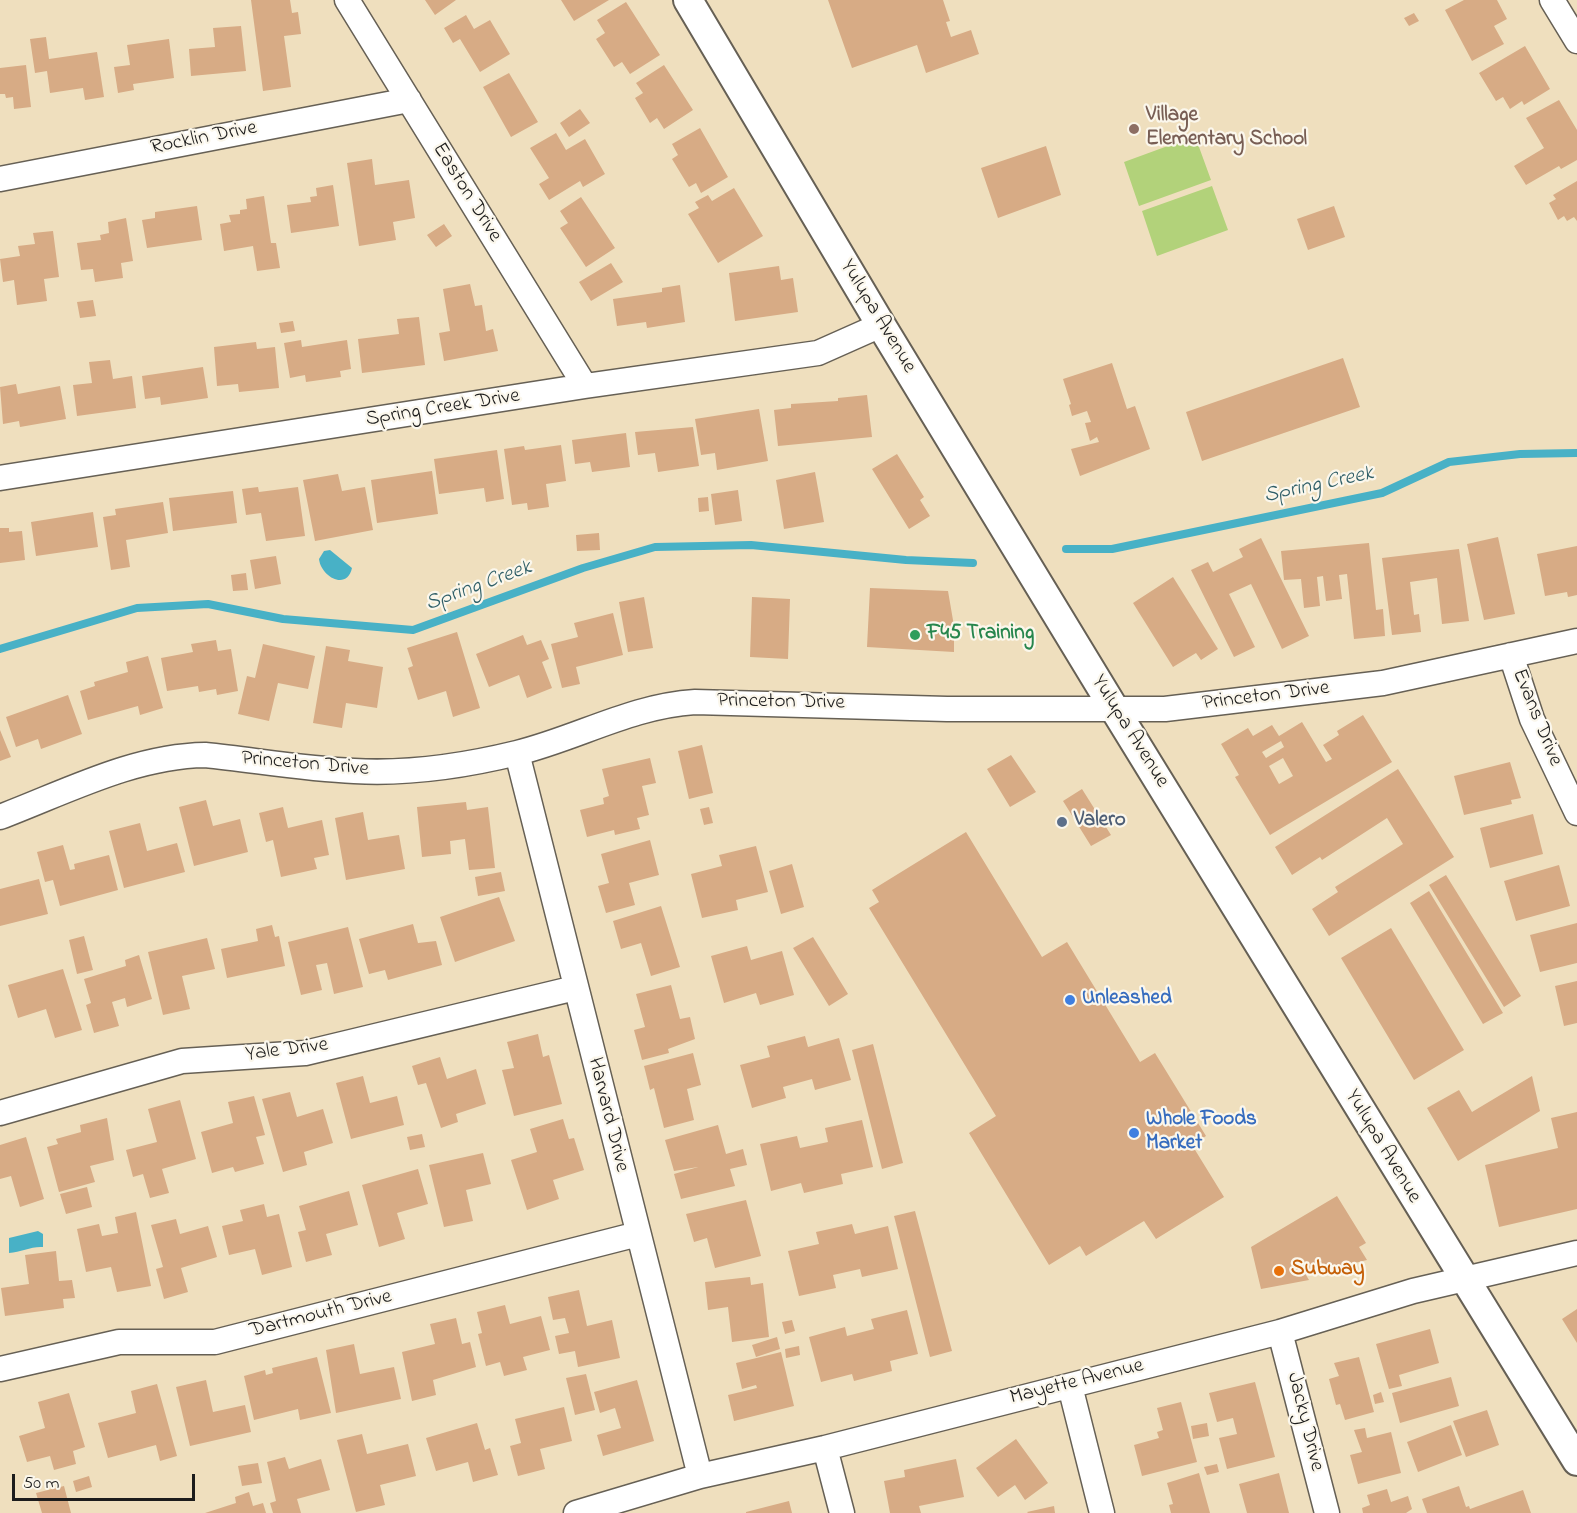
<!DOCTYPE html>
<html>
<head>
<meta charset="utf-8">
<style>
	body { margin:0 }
	#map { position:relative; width:1577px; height:1513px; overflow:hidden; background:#efdfbe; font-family:"Indie Flower",sans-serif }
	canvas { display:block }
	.scale { position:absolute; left:12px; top:1474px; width:183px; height:27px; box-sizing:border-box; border:3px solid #1c1c1c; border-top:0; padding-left:8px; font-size:18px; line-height:21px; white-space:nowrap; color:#1c1c1c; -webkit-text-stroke:4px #fbf7ec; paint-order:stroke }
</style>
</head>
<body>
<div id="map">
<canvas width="1577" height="1513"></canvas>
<div class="scale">50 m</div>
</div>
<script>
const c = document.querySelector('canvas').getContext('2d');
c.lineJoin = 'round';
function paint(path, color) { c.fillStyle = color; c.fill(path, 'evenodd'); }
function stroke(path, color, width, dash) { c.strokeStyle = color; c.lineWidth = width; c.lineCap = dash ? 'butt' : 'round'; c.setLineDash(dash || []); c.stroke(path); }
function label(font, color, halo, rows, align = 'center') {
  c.font = font + ' "Indie Flower",sans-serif'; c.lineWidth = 4.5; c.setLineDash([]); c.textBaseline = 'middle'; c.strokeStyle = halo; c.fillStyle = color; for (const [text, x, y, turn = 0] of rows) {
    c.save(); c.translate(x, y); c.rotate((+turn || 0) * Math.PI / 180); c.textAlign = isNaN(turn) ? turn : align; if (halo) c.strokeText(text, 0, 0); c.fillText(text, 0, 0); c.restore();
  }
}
paint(new Path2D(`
	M1195,136L1211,180L1139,206L1124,162Z
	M1212,186L1228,230L1157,256L1142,211Z`), '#b2d27a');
paint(new Path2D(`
	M330,550L352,568C347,591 321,577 319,559L324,551Z
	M38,1231L43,1234V1247C32,1246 21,1252 9,1253V1238Z`), '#48b1c6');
stroke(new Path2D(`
	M1066,549H1112L1382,493L1449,462L1520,454L1577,453
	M0,649L137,608L208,604L283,619L413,630L583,568L655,547L751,545L906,560L973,563`), '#48b1c6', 8);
paint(new Path2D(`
	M251,0H290L292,13L298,12L301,34L284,36L291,87L263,91Z
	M425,0H456L435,15Z
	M561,0H609L574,21Z
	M828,0H943L950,21L946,22L951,37L971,30L979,54L926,73L917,45L852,68Z
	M1464,0H1497L1507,19L1494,26L1504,44L1472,61L1445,10Z
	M626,2L660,55L630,74L622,62L614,67L596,39L605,33L597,20Z
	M1414,13L1419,21L1409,26L1404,18Z
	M466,15L474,29L490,20L510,54L480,72L460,39L453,43L444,28Z
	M241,26L246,71L191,76L189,49L215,47L213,28Z
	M46,37L49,59L97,52L104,97L85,100L83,88L50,93L47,71L35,73L30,39Z
	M169,39L174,78L133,84L134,90L118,93L114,67L130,65L127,45Z
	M1525,46L1550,89L1524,105L1522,101L1510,109L1503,97L1496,101L1479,73Z
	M26,65L31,107L14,109L13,97L6,98L5,94H0V68Z
	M664,65L693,110L664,129L657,118L650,123L635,98L643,93L636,83Z
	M509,73L538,122L511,137L483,87Z
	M1559,100L1577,130V160L1561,169L1559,166L1526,185L1514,166L1544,148L1526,118Z
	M580,109L590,123L569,137L560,123Z
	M700,128L728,177L701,193L696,183L689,187L672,159L678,155L672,144Z
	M556,133L566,150L585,139L605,174L583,187L580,181L549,200L539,184L549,178L530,148Z
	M1046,146L1061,195L998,218L981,168Z
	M372,159L375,185L409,180L415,218L393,222L396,240L359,246L347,163Z
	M1577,181V221L1574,217L1567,221L1564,216L1558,220L1549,203L1556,199L1553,195Z
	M333,185L339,226L291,233L287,205L311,202L310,197L317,196L316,188Z
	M734,188L763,236L718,263L688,214L699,208L695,202L708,195L712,201Z
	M264,196L271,243H276L280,268L257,271L253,246L224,251L220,224L231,222L229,215L240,214V210L247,209L246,199Z
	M581,197L615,248L586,267L560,228L568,223L560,211Z
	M197,206L202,240L147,248L142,220L155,218V212Z
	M1334,206L1345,237L1308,250L1297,219Z
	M126,218L133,261L121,263L123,278L95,282L93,269L81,270L77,243L101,240L100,235L109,233L108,222Z
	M444,224L452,236L436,247L427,235Z
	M53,231L59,277L44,279L47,301L17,305L14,280L3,282L0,259L20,256L18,246L35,244L33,233Z
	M611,263L623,282L591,301L579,282Z
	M779,266L781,280L793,278L798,312L735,321L729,273Z
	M470,284L475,306L482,305L486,331L493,329L498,351L444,361L439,333L450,331L443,289Z
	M680,285L685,322L647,328L646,322L617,326L613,299L662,292V288Z
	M93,300L96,316L80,318L77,302Z
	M419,317L425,365L362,373L358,339L399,334L397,319Z
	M293,321L295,331L281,333L279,323Z
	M301,340L302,347L347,340L351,369L340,371L341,377L306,382L305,375L290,378L284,343Z
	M256,342L257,349L275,347L279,388L239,392L238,384L217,386L214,347Z
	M1343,358L1360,407L1202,461L1186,412Z
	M110,360L113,379L132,376L136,408L77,416L73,385L92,383L89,362Z
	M1112,363L1127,409L1135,406L1150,449L1080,476L1071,449L1099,442L1097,437L1090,441L1085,423L1091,422L1087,411L1072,416L1069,405L1071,404L1063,379Z
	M203,367L208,398L161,405L160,397L145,399L142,376Z
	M16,384L18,394L60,386L66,419L20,427L19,421L3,424L0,387Z
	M867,395L872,437L778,446L774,410L791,408V404L838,401V398Z
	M759,409L768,461L717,470L715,453L701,455L695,419Z
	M693,427L699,466L658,472L655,453L638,455L635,432Z
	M626,433L630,467L592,472L590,462L575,464L572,440Z
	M561,445L566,481L546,484L549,507L528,510L527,503L512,505L504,449L524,446L525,450Z
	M497,450L504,499L486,502L484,488L439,494L434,459Z
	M897,454L924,497L920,500L930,516L909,529L872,469Z
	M432,471L438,514L377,523L371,480Z
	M815,472L824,522L784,529L776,480Z
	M338,474L342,491L365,487L373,530L315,541L303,480Z
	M258,487L259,492L298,487L305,536L266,541L261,513L246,515L242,489Z
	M738,490L742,521L715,525L711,494Z
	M233,491L237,523L173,531L169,498Z
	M708,497L709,511L699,512L698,498Z
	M163,502L168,533L126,540L130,567L111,570L103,517L116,515L115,509Z
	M93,512L98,547L36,556L31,522Z
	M0,528H9V532L22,531L25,560L0,563Z
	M599,533L600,550L577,551L576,535Z
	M1498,537L1515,614L1484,620L1467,544Z
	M1261,538L1309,636L1282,649L1251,584L1229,594L1255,647L1234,657L1191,570L1208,562L1213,572L1243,557L1239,549Z
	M1369,543L1376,610L1383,609L1385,636L1354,639L1347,574L1339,575L1342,599L1326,601L1323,576L1317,577L1320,606L1304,608L1301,579L1284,580L1281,551Z
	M1577,546V595L1568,597L1567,592L1545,596L1537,554Z
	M1459,549L1469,621L1442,624L1437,578L1410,582L1414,615L1419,614L1421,632L1392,635L1382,558Z
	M276,556L281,584L255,589L250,560Z
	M246,573L248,590L233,591L231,575Z
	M1173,577L1218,649L1201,660L1196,653L1173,667L1133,603Z
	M870,588L948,591L954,626V652L867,647Z
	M644,597L653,648L628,652L619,602Z
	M752,597L790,599L788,659L750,657Z
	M613,613L623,655L576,667L580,684L562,688L551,644L578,637L574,623Z
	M457,632L480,708L453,717L446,691L418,700L408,668L413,666L407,648Z
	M523,635L527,645L541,640L549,659L542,662L552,688L527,698L519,675L489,687L476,654Z
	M216,640L218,651L231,649L238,691L217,695L216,689L199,692L198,686L167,691L161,658L193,652L191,644Z
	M263,644L315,656L308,689L278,683L269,721L238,714L247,676L255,678Z
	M326,646L350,650L348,661L383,667L377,708L346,703L342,728L313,723Z
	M148,656L163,708L140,715L138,706L88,720L80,691L95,686L94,682L128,672L126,662Z
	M68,695L82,734L41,749L38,739L16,747L6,717Z
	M1363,715L1392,762L1270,835L1235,777L1239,775L1221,744L1248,728L1253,736L1272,725L1279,736L1302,722L1326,762L1332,759L1323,745L1339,735L1337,731ZM1281,741L1284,747L1266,758L1262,752ZM1283,758L1293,776L1279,784L1269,766Z
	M0,730L11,757L0,761Z
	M702,745L713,793L689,799L678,751Z
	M1011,755L1036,792L1010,807L987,769Z
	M650,758L656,783L642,786L649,815L637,818L640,829L615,835L614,830L587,837L580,810L604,804L603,798L609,796L602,769Z
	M1510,762L1521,798L1511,800L1512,804L1464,815L1454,776Z
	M1398,769L1454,857L1329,936L1312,909L1338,892L1335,887L1403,844L1387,818L1322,860L1320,857L1292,875L1275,847Z
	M1082,789L1111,835L1091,846L1063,801Z
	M206,800L213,826L240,819L248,852L194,866L179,807Z
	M466,802L467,810L488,807L495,868L469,870L465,839L450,841L451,854L422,857L417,807Z
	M283,807L288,828L322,820L329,855L314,858L317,869L281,877L273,840L266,842L259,813Z
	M709,807L713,823L704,825L700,809Z
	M363,812L368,840L399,835L405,869L346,880L335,818Z
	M1533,814L1543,854L1490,868L1480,828Z
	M140,823L147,851L177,843L185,872L124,888L109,831Z
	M966,832L1042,957L1067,942L1140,1062L1155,1053L1206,1136L1192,1145L1224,1197L1156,1239L1144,1221L1086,1256L1080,1246L1049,1265L969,1133L996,1116L869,908L879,902L872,890Z
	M650,840L659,875L629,883L635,905L606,913L598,886L609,883L601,854Z
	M63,845L70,870L75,869L74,864L109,855L118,890L60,906L53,880L45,882L37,852Z
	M756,846L768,892L736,900L738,910L702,918L691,874L722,866L719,855Z
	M792,864L804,907L781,914L769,871Z
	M1559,865L1570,906L1516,921L1504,881Z
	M501,872L505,891L478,896L475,877Z
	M1446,875L1521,996L1504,1007L1429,885Z
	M39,879L48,914L0,926V889Z
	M1429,891L1503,1013L1483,1024L1410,903Z
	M499,897L515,941L455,962L440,917Z
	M661,906L680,967L651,976L641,943L621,949L613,921Z
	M1577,923V963L1540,972L1530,935Z
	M413,924L418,943L436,941L442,965L388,980L385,970L369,974L359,939Z
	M272,925L275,937L279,936L285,966L227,978L221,949L258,941L256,929Z
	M348,927L363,987L334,994L327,963L316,965L322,990L301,995L288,942Z
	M1391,928L1464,1050L1414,1080L1341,958Z
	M84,936L93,970L77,974L69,940Z
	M813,937L848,994L829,1006L793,948Z
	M207,938L215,969L182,976L190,1009L163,1015L148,952Z
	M747,946L751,960L782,951L794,995L760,1005L756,993L724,1003L711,956Z
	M139,955L152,999L127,1007L125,998L112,1002L119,1026L94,1033L86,1005L91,1003L84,979L126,966L125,960Z
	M63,969L82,1030L55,1038L46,1009L18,1018L8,985Z
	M1577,981V1023L1564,1026L1555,986Z
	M671,985L680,1019L690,1017L695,1039L668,1049L669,1053L642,1060L634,1030L645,1027L636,994Z
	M538,1034L543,1057L549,1055L562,1104L514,1116L502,1070L514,1068L507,1042Z
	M805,1036L808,1047L839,1038L851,1080L815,1090L812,1079L783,1087L786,1098L752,1108L740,1065L770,1057L767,1046Z
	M873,1044L903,1163L882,1169L852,1050Z
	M693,1053L701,1085L687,1089L694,1120L664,1128L654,1088L650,1090L644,1066Z
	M440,1057L447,1079L476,1069L486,1104L456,1114L458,1122L441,1128L426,1083L418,1085L412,1066Z
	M363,1076L370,1103L397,1096L404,1125L351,1139L336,1083Z
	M1532,1076L1540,1111L1458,1161L1427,1108L1459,1090L1472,1112Z
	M290,1092L297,1117L323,1109L333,1143L304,1152L307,1165L283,1172L262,1099Z
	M254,1096L265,1135L256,1137L264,1164L235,1172L233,1167L212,1173L201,1132L233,1123L228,1102Z
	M180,1100L196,1159L162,1169L169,1193L150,1198L143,1174L133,1177L126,1150L157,1142L148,1109Z
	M1577,1112V1209L1499,1227L1485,1165L1558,1148L1551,1118Z
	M107,1118L114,1160L90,1166L95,1182L59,1192L47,1147L58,1144L56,1139L81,1132L80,1125Z
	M563,1119L569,1139L574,1138L584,1170L553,1180L559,1199L527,1210L511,1160L537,1152L530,1129Z
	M862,1120L873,1167L841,1174L843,1184L804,1193L801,1183L771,1191L760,1144L797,1136L800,1148L828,1142L825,1128Z
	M718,1125L726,1154L743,1149L747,1165L730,1169L735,1186L681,1199L674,1174L698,1167L674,1171L665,1140Z
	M422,1134L425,1147L410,1150L407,1137Z
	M26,1137L44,1199L20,1207L11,1176L0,1179V1145Z
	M483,1153L491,1184L466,1190L473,1221L444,1227L429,1165Z
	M418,1169L428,1204L397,1213L405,1239L379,1247L362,1185Z
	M87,1187L92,1207L66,1214L60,1194Z
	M349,1191L358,1225L326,1234L332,1255L306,1262L298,1232L306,1230L299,1206Z
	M1337,1196L1366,1243L1359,1247L1367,1260L1306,1275L1309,1280L1261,1289L1251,1247Z
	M746,1200L761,1256L715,1268L707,1238L694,1242L686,1214Z
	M264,1204L267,1217L279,1214L292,1267L262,1275L255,1249L229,1255L222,1226L243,1221L240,1210Z
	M915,1211L952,1351L930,1357L894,1216Z
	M136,1212L151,1286L117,1292L111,1267L86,1272L77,1229L99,1224L102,1236L118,1233L115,1217Z
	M176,1219L180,1234L208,1226L217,1257L181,1268L188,1292L164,1299L156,1269L163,1267L151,1225Z
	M852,1224L855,1234L888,1226L898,1269L862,1277L860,1269L833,1275L836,1288L799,1296L788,1251L819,1244L816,1232Z
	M56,1251L59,1281L72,1280L75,1298L63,1299L64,1308L5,1316L1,1288L29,1284L25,1255Z
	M750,1277L751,1285L763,1283L769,1337L732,1342L728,1307L708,1310L705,1282Z
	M579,1290L587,1326L612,1320L620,1358L578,1367L575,1351L559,1354L555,1336L569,1333L565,1318L553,1320L548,1297Z
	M505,1305L510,1324L541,1316L550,1350L523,1357L527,1370L504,1376L500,1362L486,1366L478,1334L482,1333L477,1312Z
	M1577,1309V1343L1562,1319Z
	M907,1310L918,1354L890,1361L892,1371L854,1381L852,1374L821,1382L809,1337L845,1327L847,1336L874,1329L871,1319Z
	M456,1318L462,1344L470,1342L476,1367L433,1380L436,1395L412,1401L402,1352L435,1344L430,1324Z
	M792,1320L795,1331L785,1334L782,1322Z
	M1430,1329L1439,1363L1399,1375L1402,1386L1389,1389L1376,1344Z
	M777,1337L780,1349L756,1357L752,1345Z
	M354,1344L360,1374L394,1367L401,1399L336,1413L326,1350Z
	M799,1346L800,1355L786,1358L785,1349Z
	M781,1352L794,1406L734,1421L728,1395L757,1388L756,1385L742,1389L736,1363Z
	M317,1357L331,1413L300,1420L298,1409L254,1420L244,1376L265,1370L266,1375L273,1373L272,1368Z
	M1359,1357L1374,1412L1345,1420L1340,1404L1336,1405L1329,1379L1339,1376L1334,1363Z
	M586,1374L595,1410L575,1415L566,1378Z
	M1451,1377L1459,1406L1400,1423L1392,1393Z
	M206,1380L213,1412L245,1405L251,1432L190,1446L176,1387Z
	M637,1380L654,1441L603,1456L597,1435L621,1428L615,1408L600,1413L594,1392Z
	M1255,1382L1275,1457L1227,1469L1219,1438L1237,1434L1233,1418L1217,1422L1209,1393Z
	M157,1384L177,1456L160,1461L156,1445L108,1458L98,1423L136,1413L131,1391Z
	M1381,1392L1384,1402L1375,1404L1373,1395Z
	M69,1393L85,1447L73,1451L76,1464L54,1470L50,1456L27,1462L19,1436L45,1428L38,1402Z
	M1181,1402L1197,1462L1142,1476L1134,1445L1159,1438L1157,1432L1163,1430L1157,1408Z
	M564,1407L572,1441L540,1449L545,1469L518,1476L510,1446L521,1443L515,1419Z
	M1487,1410L1499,1445L1466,1457L1453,1421Z
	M477,1423L485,1450L490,1448L498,1475L473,1482L468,1462L436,1471L426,1438Z
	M1207,1423L1209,1436L1193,1439L1191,1426Z
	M1451,1425L1462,1455L1418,1472L1407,1442Z
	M1365,1428L1367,1438L1391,1432L1401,1473L1358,1484L1350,1455L1362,1452L1354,1430Z
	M362,1434L367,1454L408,1444L416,1476L380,1485L385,1505L356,1512L337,1440Z
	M1016,1439L1048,1483L1025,1500L1015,1485L998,1497L976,1468Z
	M285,1457L289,1469L321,1459L330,1490L297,1499L301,1513H273L270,1503L276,1501L267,1462Z
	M956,1459L964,1497L919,1506L921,1513H890L884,1481L905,1477L904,1470Z
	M258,1463L262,1483L242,1486L238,1466Z
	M1217,1464L1219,1472L1207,1475L1204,1467Z
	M1199,1473L1210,1513H1171L1169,1505L1173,1504L1167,1483Z
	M1279,1473L1289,1513H1247L1239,1484Z
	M89,1476L92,1487L76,1492L73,1481Z
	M64,1486L71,1513H42L36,1493Z
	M1459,1486L1466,1507L1469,1506L1470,1509L1523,1490L1531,1513H1427L1422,1499Z
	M1387,1489L1391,1502L1408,1496L1412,1509L1406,1513H1363L1362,1508L1370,1505L1367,1495Z
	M249,1492L253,1506L263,1503L266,1513H205L236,1503L235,1497Z
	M789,1501L792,1513H746V1512Z
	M1054,1506L1055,1513H1028L1027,1512Z`), '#d7ab85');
const minor = new Path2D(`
	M347,0L585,386
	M1552,0L1577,41
	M0,179L409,100
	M0,478L585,386L818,353L881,325
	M1511,655L1532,719L1577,813
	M517,753L700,1476
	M0,817C66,792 134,756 205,755C254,760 305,769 354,771C408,774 464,766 517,753C578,738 631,706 695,702L947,709H1165L1383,683L1577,641
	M0,1113L182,1061L305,1053L575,988
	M1280,1332L1327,1513
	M0,1369L119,1342H215L638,1234
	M1070,1386L1102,1513
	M825,1448L842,1513
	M576,1513L700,1476L825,1448L1280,1332L1413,1291L1577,1253`);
const tertiary = new Path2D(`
	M688,0L881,325L1115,710L1577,1461`);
stroke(minor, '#666055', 27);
stroke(tertiary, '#666055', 32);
stroke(minor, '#fff', 24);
stroke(tertiary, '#fff', 28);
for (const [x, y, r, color] of [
	[1134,129,6,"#8d6e63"],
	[915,635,6,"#2e9e5b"],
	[1062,822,6,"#5c6f8a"],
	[1070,1000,6,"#3f7fe0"],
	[1134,1133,6,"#3f7fe0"],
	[1279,1271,6,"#e8710a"]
]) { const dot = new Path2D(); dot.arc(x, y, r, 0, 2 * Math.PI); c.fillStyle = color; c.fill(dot); stroke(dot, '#fbf7ec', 2); }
label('bold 21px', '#785e54', '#fbf7ec', [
	["Village",1146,117],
	["Elementary School",1146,141]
], 'left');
label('21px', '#1c1c1c', '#fbf7ec', [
	["Rocklin Drive",204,139,-11],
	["Easton Drive",466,193,58],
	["Yulupa Avenue",877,317,59],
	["Spring Creek Drive",443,409,-9],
	["Princeton Drive",1266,697,-7],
	["Princeton Drive",781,703,1],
	["Evans Drive",1536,718,68],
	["Yulupa Avenue",1129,732,58],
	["Princeton Drive",305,765,5],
	["Yale Drive",287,1051,-7],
	["Harvard Drive",607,1115,76],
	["Yulupa Avenue",1382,1147,59],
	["Dartmouth Drive",321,1315,-14],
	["Mayette Avenue",1077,1383,-14],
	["Jacky Drive",1304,1422,76]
]);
label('bold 21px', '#27864d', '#fbf7ec', [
	["F45 Training",927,635]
], 'left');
label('bold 21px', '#4e5e75', '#fbf7ec', [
	["Valero",1074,822]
], 'left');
label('bold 21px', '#366cbe', '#fbf7ec', [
	["Unleashed",1082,1000],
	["Whole Foods",1146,1121],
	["Market",1146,1145]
], 'left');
label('bold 21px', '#c56008', '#fbf7ec', [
	["Subway",1291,1271]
], 'left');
label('italic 22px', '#305f68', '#fbf7ec', [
	["Spring Creek",1319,486,-12],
	["Spring Creek",479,587,-20]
]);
</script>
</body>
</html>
